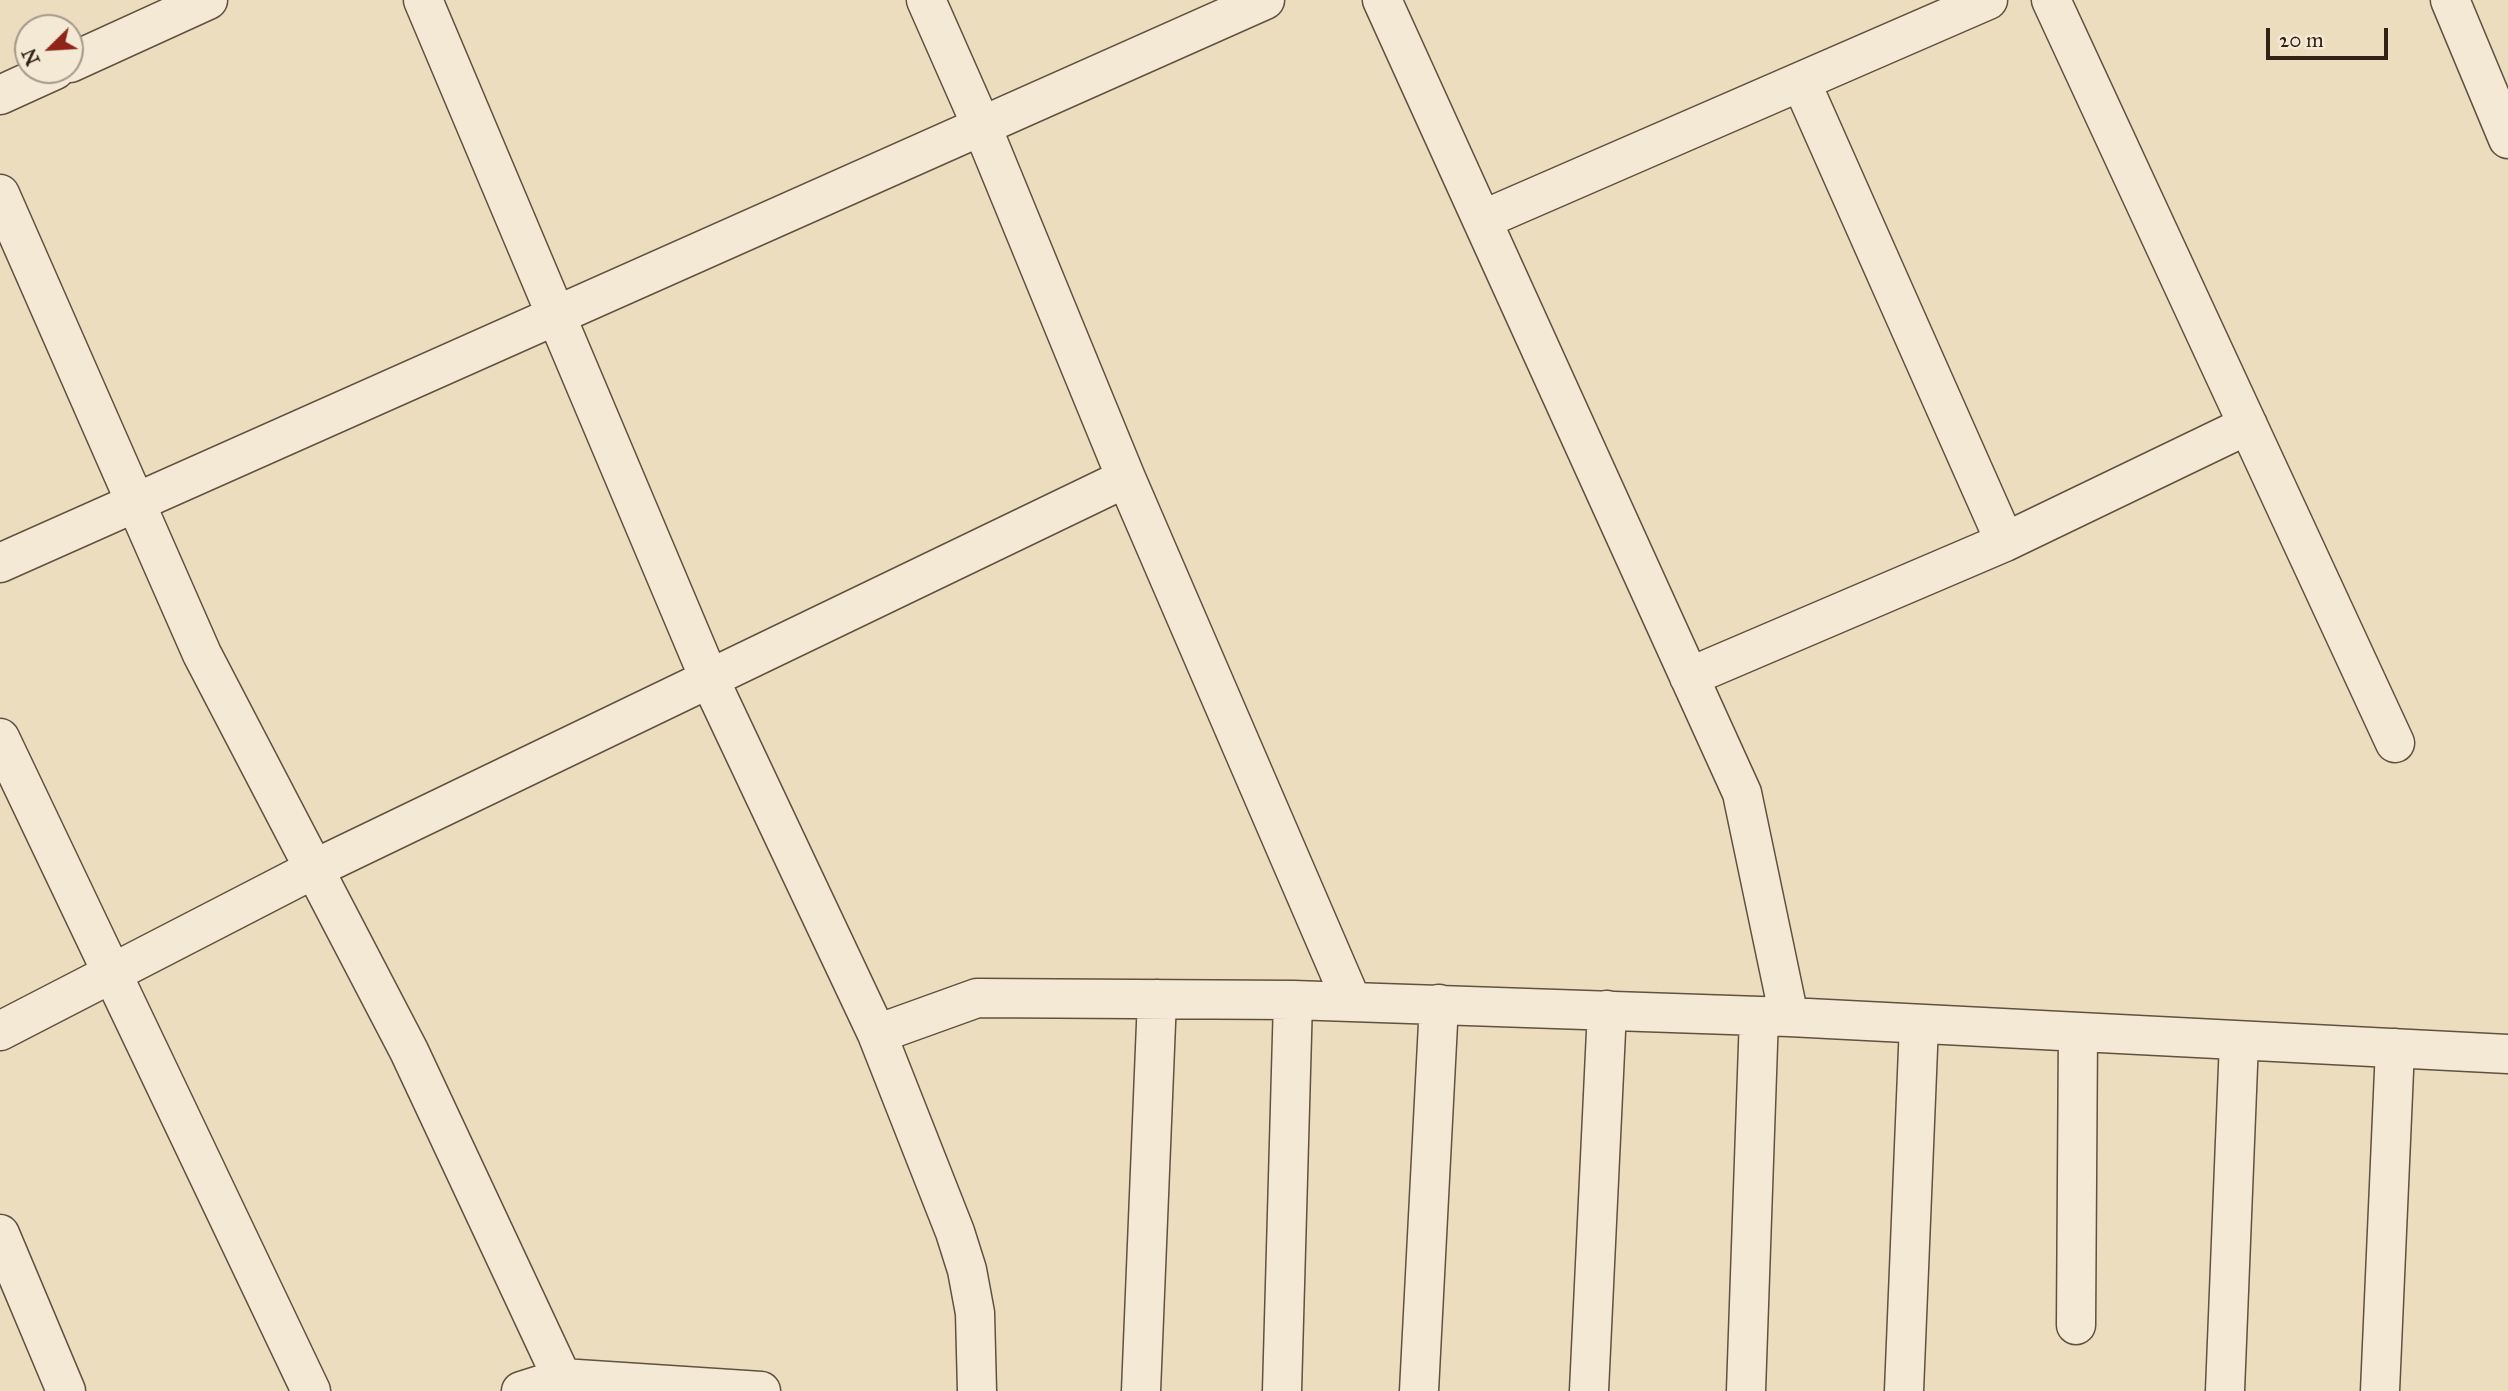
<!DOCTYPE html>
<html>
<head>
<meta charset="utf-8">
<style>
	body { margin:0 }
	#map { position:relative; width:2508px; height:1391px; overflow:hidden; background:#edddbf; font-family:"IM FELL Great Primer",serif }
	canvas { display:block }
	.north { position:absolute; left:14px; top:14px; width:70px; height:70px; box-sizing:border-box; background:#f3e9d5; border:2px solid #a59989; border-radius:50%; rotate:246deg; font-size:19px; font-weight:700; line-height:28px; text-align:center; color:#312216 }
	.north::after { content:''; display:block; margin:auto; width:24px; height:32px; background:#8f2418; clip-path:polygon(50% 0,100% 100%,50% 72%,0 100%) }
	.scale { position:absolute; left:2266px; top:28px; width:122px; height:32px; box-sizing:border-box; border:4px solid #312216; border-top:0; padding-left:9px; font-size:21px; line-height:24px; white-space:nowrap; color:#312216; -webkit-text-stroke:5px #f3e9d5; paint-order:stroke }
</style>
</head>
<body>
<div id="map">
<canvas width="2508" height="1391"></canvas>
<div class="north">N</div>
<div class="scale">20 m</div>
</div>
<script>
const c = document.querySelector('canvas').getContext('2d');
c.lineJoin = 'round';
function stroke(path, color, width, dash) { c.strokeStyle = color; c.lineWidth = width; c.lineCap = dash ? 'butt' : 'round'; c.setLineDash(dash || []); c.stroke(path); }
const minor = new Path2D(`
	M423,0L709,678L877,1034L955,1232L967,1270L975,1313L977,1391
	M926,0L982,127L1126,478L1352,1002
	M1382,0L1742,793L1789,1017
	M2051,0L2395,743
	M2450,0L2508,139
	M70,63L208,0
	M1801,82L2005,542
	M0,95L55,70
	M0,194L202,654L409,1051L562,1378
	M1482,220L1988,0
	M0,563L1265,0
	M1689,677L2005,542L2248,425
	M0,738L311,1391
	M0,1031L314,869L1126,478
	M877,1034L977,998L1293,1000L1789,1017L2508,1054
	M0,1234L66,1391
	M2076,1325L2078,1032
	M521,1391L562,1378L761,1391
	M1141,1391L1157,999
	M1282,1391L1293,1000
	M1419,1391L1439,1004
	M1589,1391L1607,1010
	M1746,1391L1759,1016
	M1904,1391L1919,1024
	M2225,1391L2239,1041
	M2380,1391L2395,1048`);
stroke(minor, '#605140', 41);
stroke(minor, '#f3e9d5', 38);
</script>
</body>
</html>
